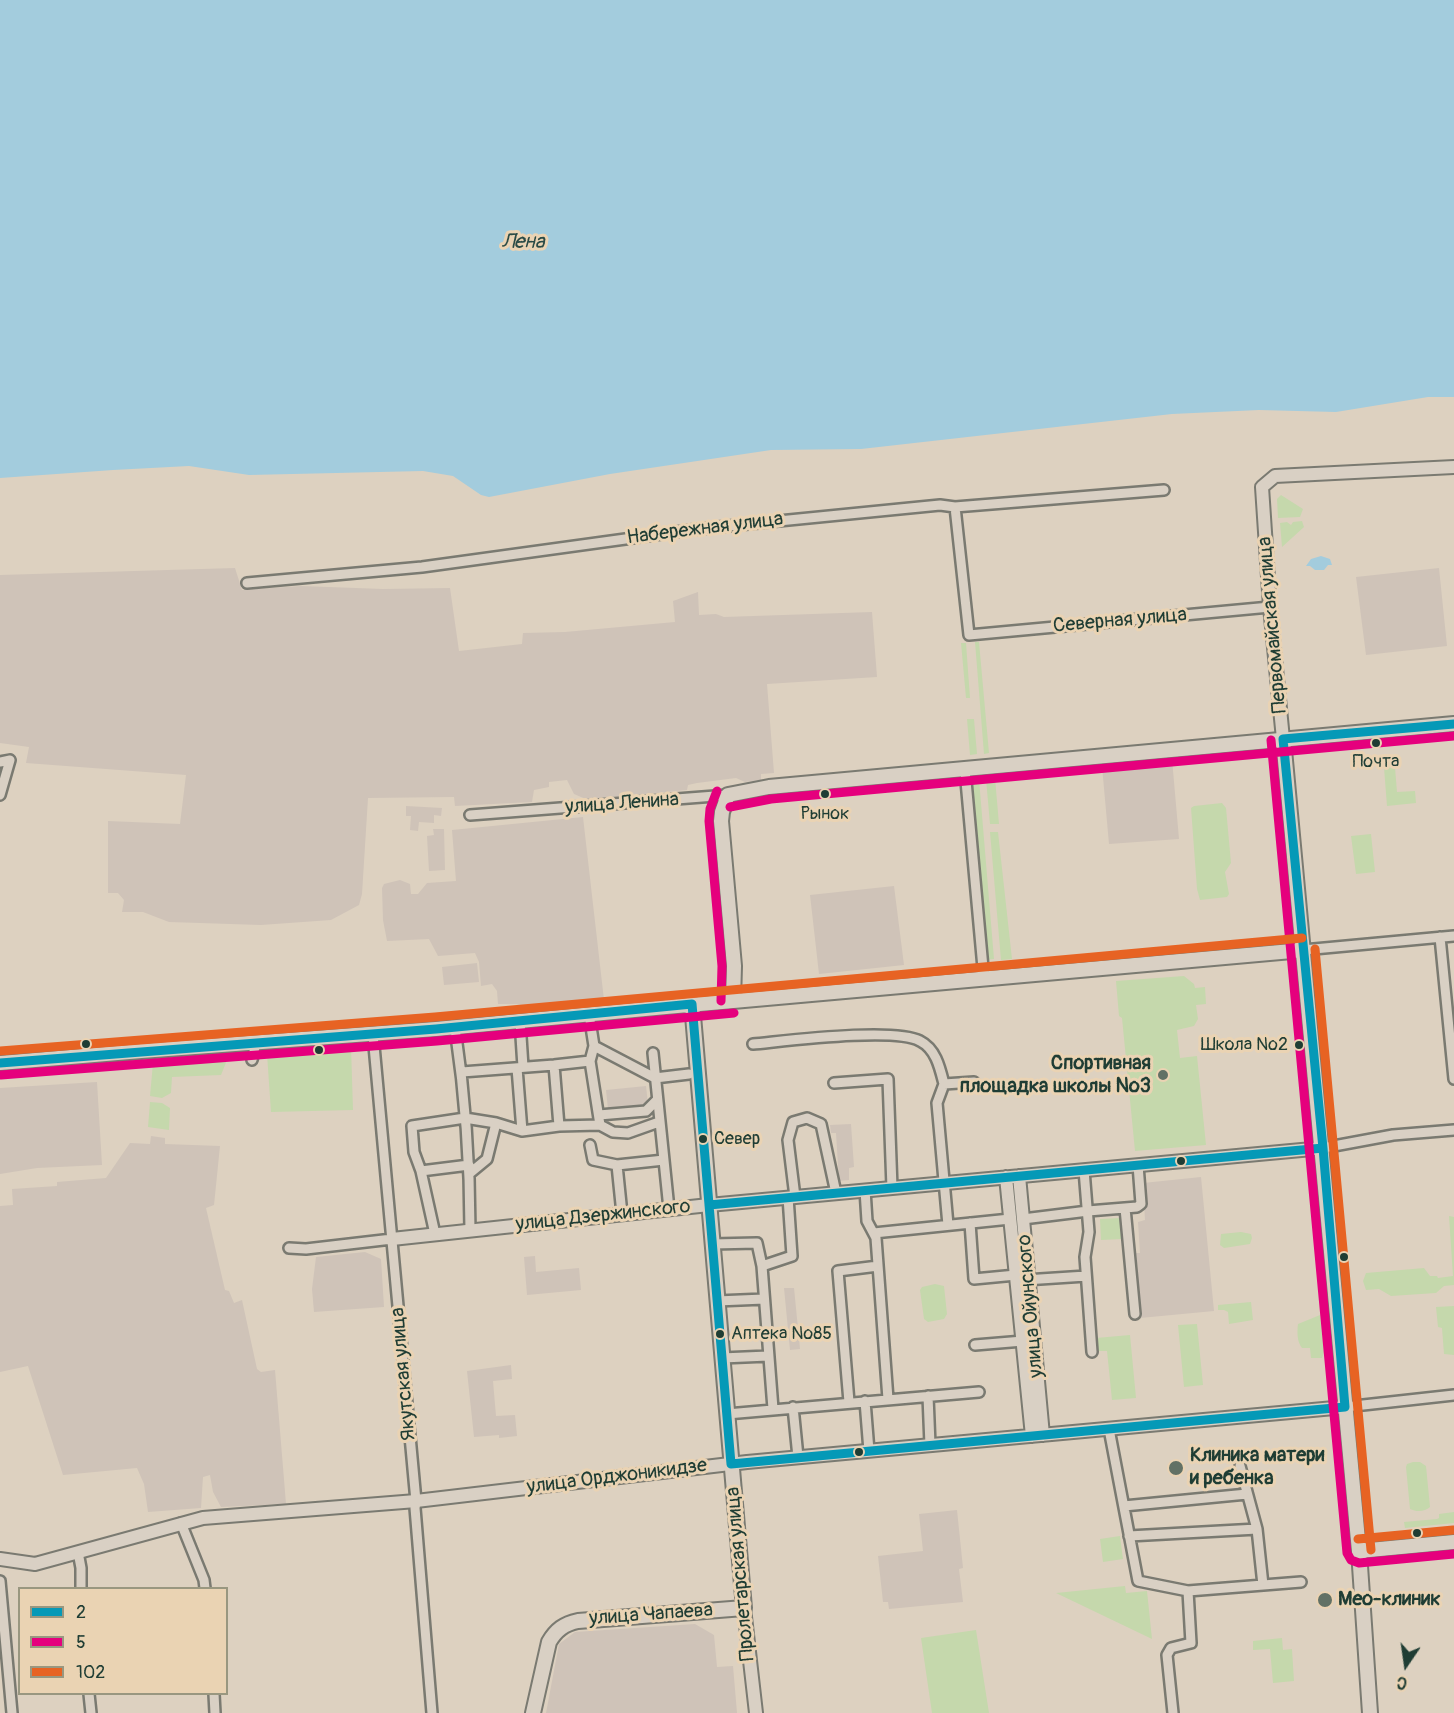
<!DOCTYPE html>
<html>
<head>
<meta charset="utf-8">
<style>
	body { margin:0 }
	#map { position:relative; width:1454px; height:1713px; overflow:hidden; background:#ddd1c0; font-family:Pangolin,sans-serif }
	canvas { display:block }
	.legend { position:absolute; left:18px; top:1587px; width:210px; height:108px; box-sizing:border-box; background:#ead3b3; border:2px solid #999780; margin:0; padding:8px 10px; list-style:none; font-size:18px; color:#1f3d34 }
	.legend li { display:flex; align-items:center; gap:12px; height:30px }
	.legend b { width:30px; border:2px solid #999780 }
	.north { position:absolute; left:1376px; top:1635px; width:60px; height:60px; -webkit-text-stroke:4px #ead3b3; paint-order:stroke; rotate:193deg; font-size:16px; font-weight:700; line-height:24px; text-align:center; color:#1f3d34 }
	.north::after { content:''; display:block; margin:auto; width:21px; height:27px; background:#1f3d34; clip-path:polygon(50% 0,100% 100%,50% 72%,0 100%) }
</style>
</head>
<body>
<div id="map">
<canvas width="1454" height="1713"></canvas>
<ul class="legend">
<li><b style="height:8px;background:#0599b7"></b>2</li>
<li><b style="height:8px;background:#e5007d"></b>5</li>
<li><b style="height:8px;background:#e76323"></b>102</li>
</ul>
<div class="north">С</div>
</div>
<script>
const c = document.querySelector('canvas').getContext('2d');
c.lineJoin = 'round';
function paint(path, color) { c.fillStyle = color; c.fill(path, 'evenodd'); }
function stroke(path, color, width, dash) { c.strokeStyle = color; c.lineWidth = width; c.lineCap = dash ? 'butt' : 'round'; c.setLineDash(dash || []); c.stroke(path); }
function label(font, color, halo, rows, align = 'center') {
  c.font = font + ' Pangolin,sans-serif'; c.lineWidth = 6; c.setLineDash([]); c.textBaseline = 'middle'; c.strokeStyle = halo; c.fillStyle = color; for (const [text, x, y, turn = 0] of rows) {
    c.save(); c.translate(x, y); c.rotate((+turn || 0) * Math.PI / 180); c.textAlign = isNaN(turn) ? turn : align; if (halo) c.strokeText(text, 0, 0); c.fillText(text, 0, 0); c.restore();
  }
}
paint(new Path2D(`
	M235,568L242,590L301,586L383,589L450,588L459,651L522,644L523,633L565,632L675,622L673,601L698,592L699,615L716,614L724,617L872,612L877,677L767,684L774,773L761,774V780L745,782L736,778L697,783L688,785L687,790L588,800L574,794L567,780L549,782V787L534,790L532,802L455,806L454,797L368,798L362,894L359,905L331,920L261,925L169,922L143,912H122L124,900L118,893H108V821L180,824L186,775L26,763L29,747L0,743V575Z
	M1439,568L1447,646L1366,655L1356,577Z
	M1172,759L1179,839L1109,844L1102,766Z
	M406,806L442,808L441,816L434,815V823L419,822L418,831L410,830L411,816H406Z
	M583,817L604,1000L531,1007L516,1004H498L497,991L492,984L481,986L479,962L475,953L438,956L429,939L387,941L383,920L382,888L384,884L400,880L410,884L411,894H418L427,883L456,881L452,830Z
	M433,829H444L445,870L429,871L427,836L434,835Z
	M894,886L904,965L819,974L810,895Z
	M477,963L479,982L444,985L442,967Z
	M97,1082L102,1165L37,1168L0,1174V1088Z
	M646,1086L648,1104L608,1109L606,1090Z
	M851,1124L854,1167L849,1168V1180L839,1181L836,1133H831L830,1125Z
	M151,1136L165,1138V1144L220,1146L214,1205L206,1208L225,1290L229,1291L234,1303L242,1300L257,1369L261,1372L275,1370L286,1504L221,1507L213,1492L210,1475L203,1477L201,1508L148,1512L144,1484L137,1468L63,1475L28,1366L0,1372V1206L13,1205L12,1189L57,1186V1182L106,1178L130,1143L150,1144Z
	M1201,1177L1214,1311L1140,1318L1136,1273L1138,1272L1136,1253H1140L1138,1222L1145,1220L1143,1183Z
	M365,1252L381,1259L384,1307L314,1312L312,1289L316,1257Z
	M535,1256L536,1272L579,1268L581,1290L527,1295L524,1257Z
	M784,1288H794L800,1349L790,1350Z
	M511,1365L512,1379L493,1381L496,1416L515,1415L517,1436L499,1438V1435L474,1437L467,1371Z
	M957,1510L963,1568L959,1569L963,1602L889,1609L888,1602H883L878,1556L923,1551L919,1514Z
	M695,1624L714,1635L717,1667L733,1666L737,1713H546L559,1644L575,1632Z`), '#cfc3b8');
paint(new Path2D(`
	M1281,495L1303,509L1300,517L1278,518L1277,499Z
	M1302,521L1304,527L1282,547L1280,523L1287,522L1291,525L1293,522Z
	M975,642H979L989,753L984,754Z
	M961,643H966L970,698H966Z
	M967,719H974L977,754L970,755Z
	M1383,755H1394L1397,792L1415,791L1416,803L1387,806Z
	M995,778L999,824H990L986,779Z
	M979,779L994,959L984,960L969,780Z
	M1222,803L1226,808L1231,863L1225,872L1229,894L1227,897L1200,900L1197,889L1191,808L1194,806Z
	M990,832H998L1012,959L1001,960Z
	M1371,834L1375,872L1356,874L1351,836Z
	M1184,976L1194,984L1195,988L1205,987L1206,1004L1196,1005L1198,1019L1194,1026L1177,1030L1180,1058L1197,1056L1206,1145L1135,1151L1122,1018L1119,1016L1116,981Z
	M351,1046L353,1110L271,1112L267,1054Z
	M229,1055L221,1075L172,1077L171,1093L162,1098L150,1096L153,1063Z
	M150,1102L162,1103L170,1108L169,1130L148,1127Z
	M1449,1216L1454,1217V1285L1444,1286L1436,1293L1391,1296L1379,1289L1366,1290L1363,1281L1366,1273L1424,1268L1430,1276H1437L1438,1278L1453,1276Z
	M1121,1218L1122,1239L1101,1240L1100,1219Z
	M1241,1232L1251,1234L1252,1238L1250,1244L1224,1248L1220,1245L1221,1234Z
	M935,1284L944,1286L947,1314L944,1319L928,1322L924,1319L920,1290L922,1287Z
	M1251,1302L1253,1320L1229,1324L1228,1312L1224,1310H1218V1305Z
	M1454,1306V1355L1444,1354L1442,1328L1438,1327L1436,1307Z
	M1320,1315L1324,1352L1322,1358H1311L1310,1348H1302C1297,1342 1297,1332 1298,1324Z
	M1197,1324L1203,1385L1184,1387L1178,1325Z
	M1130,1335L1136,1398L1112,1400L1107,1351H1099L1096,1338Z
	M1413,1462H1420L1426,1466L1430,1507C1425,1512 1416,1512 1410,1509L1406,1467L1407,1464Z
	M1454,1512V1523L1405,1528L1404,1522L1437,1519L1439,1518V1514Z
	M1120,1536L1123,1559L1103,1562L1100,1539Z
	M1125,1586L1126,1593L1147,1591L1152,1639L1056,1593Z
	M976,1630L989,1713H932L921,1638Z
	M1282,1638L1283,1650L1292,1649L1294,1681L1273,1683L1270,1649L1253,1650V1641Z`), '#c5d8ac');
paint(new Path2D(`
	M0,0H1454V397H1428L1336,412L1259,410L1172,414L861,449L771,450L610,474L489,497L481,495L453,476L423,471L249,475L189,466L113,470L0,478Z
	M1321,556L1330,559L1332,565H1328L1324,570H1315L1310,566H1306L1311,559Z`), '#a3ccdd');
const minor = new Path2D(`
	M955,507L969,635L1270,607
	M247,583L422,567L698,529L940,505L955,507L1164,490
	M0,762L10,760L0,795
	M965,770L984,979
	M470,815L728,795
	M1440,937L1454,1079
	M1303,950L1454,936
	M589,1014L594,1046L590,1061L600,1125
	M520,1021L523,1067
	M455,1028C465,1095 470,1162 470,1230
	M373,1035L416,1501L415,1508L432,1713
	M753,1044C786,1041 894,1027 920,1041C936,1049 940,1068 944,1084
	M594,1046L655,1078L689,1074
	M653,1053L669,1209
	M252,1060L256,1043
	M554,1065L559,1126
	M517,1068L522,1131
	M462,1072L554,1065L590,1061
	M834,1083L888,1079L892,1188
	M599,1115L646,1111L657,1100
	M590,1145L593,1160L617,1165L664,1160
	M1323,1148L1393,1135L1454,1130
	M617,1165L622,1214
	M1084,1170L1089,1232L1085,1257L1092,1352
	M421,1171L469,1165
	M470,1173L487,1159L496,1123
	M865,1190L867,1221L876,1238L888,1399
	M795,1197L788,1140L793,1122L807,1118L821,1124L836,1193
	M1125,1208L1135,1314
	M1023,1219L1088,1211L1137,1207L1141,1204L1138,1165
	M970,1223L974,1279L1016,1275
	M948,1225L937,1103L944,1084L974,1082
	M874,1233L1010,1219
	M435,1234L421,1171L414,1152L412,1126L465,1118L496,1123L522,1131L559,1126L600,1125L613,1132L628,1133L659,1122
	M712,1244L757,1243L762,1266L773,1409
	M289,1248L306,1249L392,1239
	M762,1266L792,1256L788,1197
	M1025,1280L1086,1276
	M717,1301L764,1299
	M975,1345L1023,1341
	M722,1358L768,1356
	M928,1396L930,1445
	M865,1401L869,1451
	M849,1402L838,1271L878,1266
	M793,1407L798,1457
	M1345,1407L1454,1395
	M727,1414L979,1392
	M1109,1429L1138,1581L1188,1591L1301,1582
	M1240,1466L1257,1529L1263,1585
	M1124,1506L1247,1494
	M181,1523L204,1580L205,1588
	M1129,1536L1257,1529
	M78,1552L81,1568V1588
	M0,1581L12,1713
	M89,1694L91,1713
	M214,1694L215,1713
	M1173,1713L1167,1655L1171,1648L1191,1643L1188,1591`);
const tertiary = new Path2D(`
	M1283,739L1270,607L1262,487L1275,476L1454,467
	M1019,1176L1043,1435
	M1006,1177L1032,1436
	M392,1239L709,1205L1323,1148
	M0,1559L35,1564L203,1518L416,1501L747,1462L1345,1407
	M744,1608L756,1713`);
const secondary = new Path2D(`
	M1283,739L1359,1551L1370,1713
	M733,1001L734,966L721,821L722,812L728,795L769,787L1454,724
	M0,1063L141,1051L436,1029L666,1007L1303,950
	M1359,1551L1454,1542
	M533,1713L549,1642C556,1630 564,1624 578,1621L744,1608L692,1004`);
stroke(minor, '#7a7a71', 14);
stroke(tertiary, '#7a7a71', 16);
stroke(secondary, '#7a7a71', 18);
stroke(minor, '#d9d0c4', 9);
stroke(tertiary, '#d9d0c4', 12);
stroke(secondary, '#d9d0c4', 14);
stroke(new Path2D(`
	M1283,739L1454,724
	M692,1004L731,1464L1345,1407L1323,1148L1283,739
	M0,1063L436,1029L692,1004
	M709,1205L1323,1148`), '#0599b7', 9);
stroke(new Path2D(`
	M1271,740L1347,1553L1351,1560L1359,1563L1454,1554
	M717,791L710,809L709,821L722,966L721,1001
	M730,807L771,799L1454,736
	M1,1075L437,1041L734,1013`), '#e5007d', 9);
stroke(new Path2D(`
	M1315,949L1371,1550
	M0,1051L435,1017L1302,938
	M1358,1539L1453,1530`), '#e76323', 9);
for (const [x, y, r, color] of [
	[1376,743,5,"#1f3d34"],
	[825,794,5,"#1f3d34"],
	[86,1044,5,"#1f3d34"],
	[1299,1045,5,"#1f3d34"],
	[319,1050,5,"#1f3d34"],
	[1163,1075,6,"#627165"],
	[703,1139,5,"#1f3d34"],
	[1181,1161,5,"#1f3d34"],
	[1344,1257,5,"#1f3d34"],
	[720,1334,5,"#1f3d34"],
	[859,1452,5,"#1f3d34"],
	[1176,1468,8,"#627165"],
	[1417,1533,5,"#1f3d34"],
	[1325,1600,8,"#627165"]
]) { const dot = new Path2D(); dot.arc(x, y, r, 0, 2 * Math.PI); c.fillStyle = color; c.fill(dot); stroke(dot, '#ead3b3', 2); }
label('18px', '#1f3d34', '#ead3b3', [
	["Почта",1376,762],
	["Рынок",825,814],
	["Школа №2",1288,1045,"right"],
	["Север",714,1139,"left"],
	["Аптека №85",731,1334,"left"]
]);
label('20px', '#1f3d34', '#ead3b3', [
	["Набережная улица",705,529,-7],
	["Северная улица",1120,621,-5],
	["Первомайская улица",1273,625,-95],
	["улица Ленина",622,804,-4],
	["улица Дзержинского",603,1216,-6],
	["улица Ойунского",1031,1306,-95],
	["Якутская улица",404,1374,-95],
	["улица Орджоникидзе",617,1477,-7],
	["Пролетарская улица",741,1574,-95],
	["улица Чапаева",651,1615,-4]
]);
label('bold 20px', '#1f3d34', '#ead3b3', [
	["Спортивная",1151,1064,"right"],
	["площадка школы №3",1151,1087,"right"],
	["Клиника матери",1190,1456],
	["и ребенка",1190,1479],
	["Мео-клиник",1338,1600]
], 'left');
label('italic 21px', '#2a4b46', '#ead3b3', [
	["Лена",523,243]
]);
</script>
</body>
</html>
